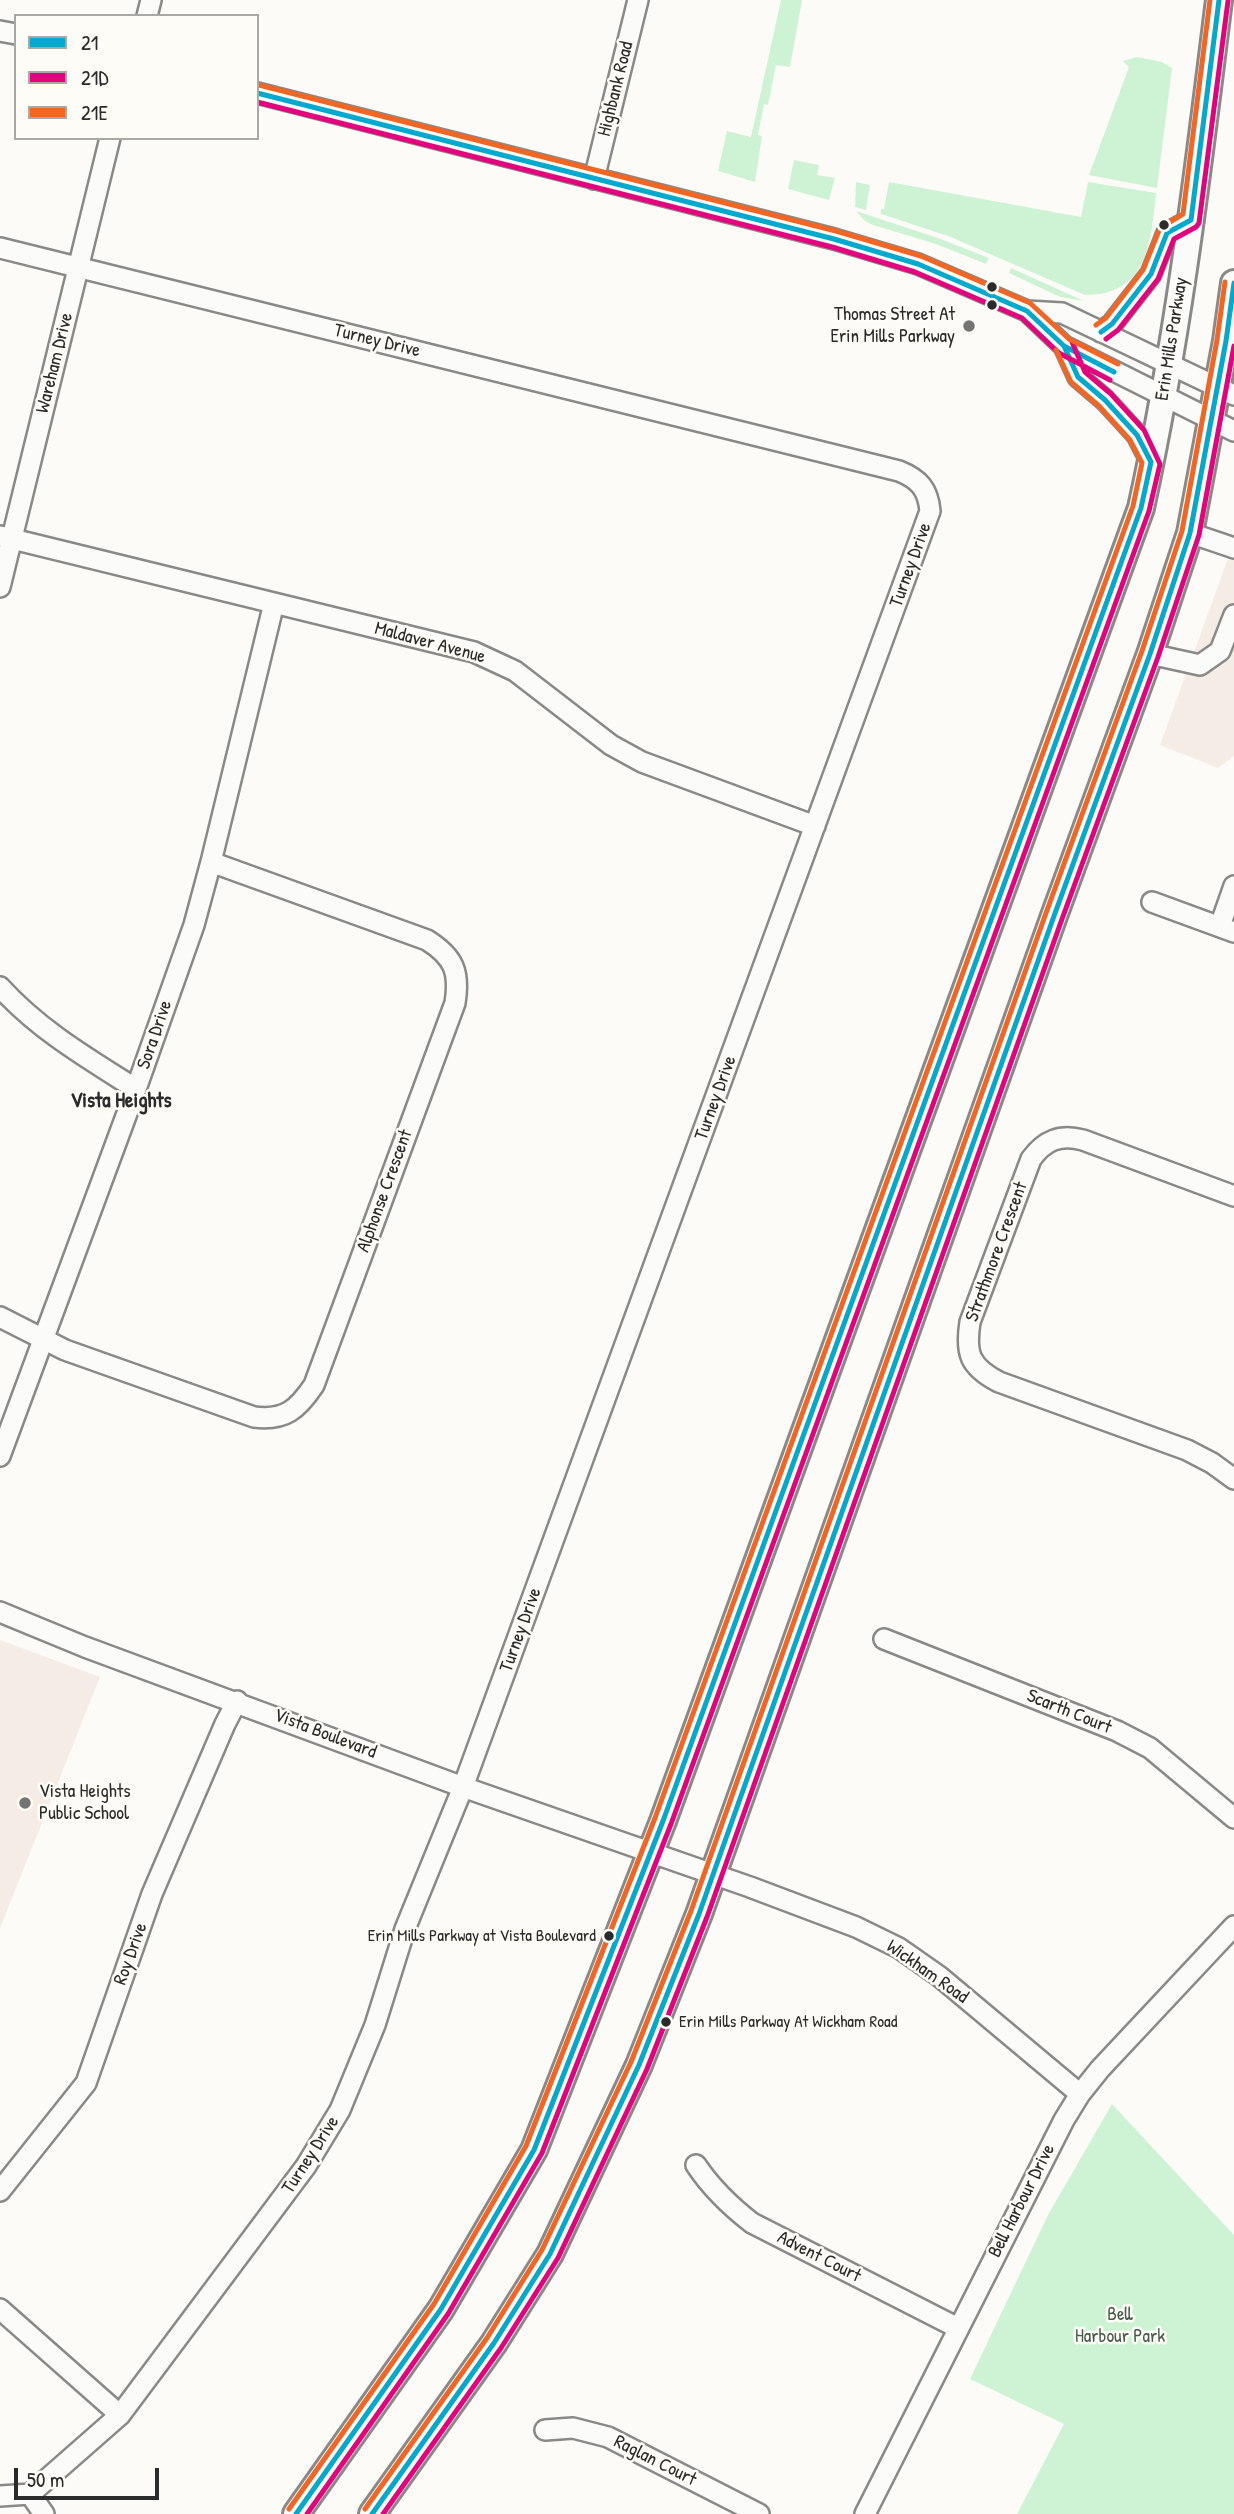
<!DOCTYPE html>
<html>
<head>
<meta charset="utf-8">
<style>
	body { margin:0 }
	#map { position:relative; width:1234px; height:2514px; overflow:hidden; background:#fcfbf8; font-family:"Patrick Hand",sans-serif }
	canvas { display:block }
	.legend { position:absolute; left:14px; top:14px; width:245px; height:126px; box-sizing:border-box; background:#fdfcf7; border:2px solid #a9a8a5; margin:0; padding:9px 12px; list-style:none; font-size:21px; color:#2b2b2b }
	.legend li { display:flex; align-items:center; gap:14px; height:35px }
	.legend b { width:35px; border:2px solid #a9a8a5 }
	.scale { position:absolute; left:14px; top:2468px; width:145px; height:32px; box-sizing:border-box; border:4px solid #2b2b2b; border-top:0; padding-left:9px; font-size:21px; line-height:24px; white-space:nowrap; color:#2b2b2b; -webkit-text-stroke:5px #fdfcf7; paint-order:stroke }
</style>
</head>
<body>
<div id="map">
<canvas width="1234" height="2514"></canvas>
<ul class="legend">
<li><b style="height:9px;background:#00a9ce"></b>21</li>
<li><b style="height:9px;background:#e5007d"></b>21D</li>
<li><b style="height:9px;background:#f26522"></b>21E</li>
</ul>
<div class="scale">50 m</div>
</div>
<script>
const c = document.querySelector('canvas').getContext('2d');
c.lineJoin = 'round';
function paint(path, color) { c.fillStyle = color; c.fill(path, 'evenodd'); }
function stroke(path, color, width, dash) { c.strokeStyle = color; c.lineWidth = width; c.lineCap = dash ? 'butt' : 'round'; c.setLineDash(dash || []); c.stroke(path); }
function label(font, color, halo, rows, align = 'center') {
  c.font = font + ' "Patrick Hand",sans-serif'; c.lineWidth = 5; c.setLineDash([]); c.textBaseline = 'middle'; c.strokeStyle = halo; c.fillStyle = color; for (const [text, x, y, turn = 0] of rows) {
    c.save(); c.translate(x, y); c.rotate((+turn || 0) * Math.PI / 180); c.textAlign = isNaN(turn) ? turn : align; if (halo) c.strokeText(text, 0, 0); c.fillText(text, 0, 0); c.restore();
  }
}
paint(new Path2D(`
	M1234,542V756L1218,768L1160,745Z
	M0,1640L100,1677L0,1928Z`), '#f6ece6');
paint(new Path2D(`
	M781,0H802L790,67L776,65L768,105L764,104L758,135L762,136L755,182L718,171L727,131L751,137Z
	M1137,57L1162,62L1172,68L1157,188L1089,175L1129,67L1123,61Z
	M794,160L819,165L817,175L835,178L829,200L788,189Z
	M856,182L870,185L866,210L855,207Z
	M889,182L1081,217L1088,182L1156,193C1151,242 1148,295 1085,295L948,236L881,214V209H884Z
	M856,211L938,238L989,258L986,264L936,244L873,225L865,221Z
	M1011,268L1084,301L1060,297L1009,273Z
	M1112,2104L1234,2235V2514H1017L1064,2424L970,2379L1048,2215Z`), '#cef3d4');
const minor = new Path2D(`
	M147,16L151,0
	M0,31L16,34
	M257,93L834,239L918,264L1027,311L1064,346L1234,431
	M594,179L638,0
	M0,248L899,471C919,479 928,489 930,511L463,1787L405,1929L375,2025L340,2110L306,2166L120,2415L30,2494L0,2496
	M1027,311L1062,313L1234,395
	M1101,332L1112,324L1151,274L1167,233L1191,220
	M1064,346L1078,377L1105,400L1137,435L1151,462
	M1190,533L1234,548
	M0,536L474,652L515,671L611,745L642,762L815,826
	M0,587L110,138
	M1150,654L1200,665L1220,651L1234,615
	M1152,902L1234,932
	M1220,926L1234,886
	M0,987C39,1030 87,1058 136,1089
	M1234,1196L1083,1140C1060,1134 1045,1140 1031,1159L970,1322C965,1354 970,1367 999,1382L1187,1450L1212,1463L1234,1479
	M0,1317L65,1350L254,1417C285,1421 298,1409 314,1385L455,1003C460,972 454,957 427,940L211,862
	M0,1456L136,1089L194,925L211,862L274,603
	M0,1612L85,1647L463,1787L750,1887L856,1927L899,1948L939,1976L1080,2094
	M884,1639L1117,1731L1150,1748L1234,1818
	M696,2165C712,2189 730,2206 752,2223L958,2328
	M0,2191L86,2083L152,1894L225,1724L237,1701
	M0,2309L120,2415
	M545,2430L573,2428L608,2437L759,2514
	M30,2494L44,2514
	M865,2514L1064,2120L1080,2094L1100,2069L1234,1926`);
const major = new Path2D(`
	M296,2514L441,2309L534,2150L663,1821L1141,508C1178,340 1198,170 1219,0
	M372,2514L494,2343L550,2254L639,2065L699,1914L1054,916L1150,654L1190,533L1226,341L1234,283`);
stroke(minor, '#898987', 24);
stroke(major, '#898987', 30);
stroke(minor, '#fbfbf9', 19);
stroke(major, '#fbfbf9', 24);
stroke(new Path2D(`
	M257,93L834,239L918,264L1027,311L1064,346L1114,372
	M1101,332L1112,324L1151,274L1167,233L1191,220L1219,0
	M296,2514L441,2309L534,2150L663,1821L1141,508L1151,462L1137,435L1105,400L1078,377L1064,346
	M372,2514L494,2343L550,2254L639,2065L699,1914L1054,916L1150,654L1190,533L1226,341L1234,283`), '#00a9ce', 5);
stroke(new Path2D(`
	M257,102L832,247L915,272L1022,318L1059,353L1110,380
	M1106,339L1118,330L1158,279L1174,239L1196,227L1199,223L1228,1
	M307,2514L448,2314L542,2153L671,1824L1149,511L1160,464L1144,430L1111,394L1085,372L1072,342
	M383,2514L501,2348L558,2258L647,2069L707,1917L1062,919L1158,657L1199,535L1234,346`), '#e5007d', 5);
stroke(new Path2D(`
	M259,85L836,231L921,256L1030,303L1069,339L1118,364
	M1096,325L1106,318L1143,270L1160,228L1183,214L1210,0
	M289,2509L434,2304L526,2146L655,1818L1133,506L1142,463L1130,440L1099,406L1071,382L1056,350
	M365,2509L487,2338L542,2250L631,2062L691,1911L1046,913L1142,651L1182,531L1217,340L1225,282`), '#f26522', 5);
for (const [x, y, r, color] of [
	[1164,225,6,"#2b2b2b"],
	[992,287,6,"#2b2b2b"],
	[992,305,6,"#2b2b2b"],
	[969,326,7,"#747473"],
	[25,1803,7,"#747473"],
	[609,1936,6,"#2b2b2b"],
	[666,2022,6,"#2b2b2b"]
]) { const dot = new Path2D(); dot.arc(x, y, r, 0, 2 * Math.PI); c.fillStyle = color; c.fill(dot); stroke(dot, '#fdfcf7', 2.5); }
label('17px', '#2b2b2b', '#fdfcf7', [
	["Erin Mills Parkway at Vista Boulevard",596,1936],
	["Erin Mills Parkway At Wickham Road",679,2022,"left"]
], 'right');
label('19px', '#2b2b2b', '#fdfcf7', [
	["Highbank Road",616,89,-76],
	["Erin Mills Parkway",1172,339,-81],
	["Turney Drive",377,341,14],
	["Wareham Drive",55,363,-76],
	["Turney Drive",911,565,-70],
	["Maldaver Avenue",430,643,15],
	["Sora Drive",155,1035,-71],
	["Turney Drive",716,1098,-70],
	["Alphonse Crescent",385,1191,-70],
	["Strathmore Crescent",997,1252,-70],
	["Turney Drive",521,1630,-70],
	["Scarth Court",1069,1712,22],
	["Vista Boulevard",325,1734,21],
	["Roy Drive",131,1954,-70],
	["Wickham Road",927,1972,35],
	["Turney Drive",311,2155,-57],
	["Bell Harbour Drive",1022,2201,-63],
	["Advent Court",819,2257,27],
	["Raglan Court",655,2461,27]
]);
label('19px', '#2b2b2b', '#fdfcf7', [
	["Thomas Street At",955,315],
	["Erin Mills Parkway",955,337],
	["Vista Heights",39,1792,"left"],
	["Public School",39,1814,"left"]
], 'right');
label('19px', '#4a5b4e', '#fdfcf7', [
	["Bell",1120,2315],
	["Harbour Park",1120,2337]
]);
label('bold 21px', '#2b2b2b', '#fdfcf7', [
	["Vista Heights",121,1101]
]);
</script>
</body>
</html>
